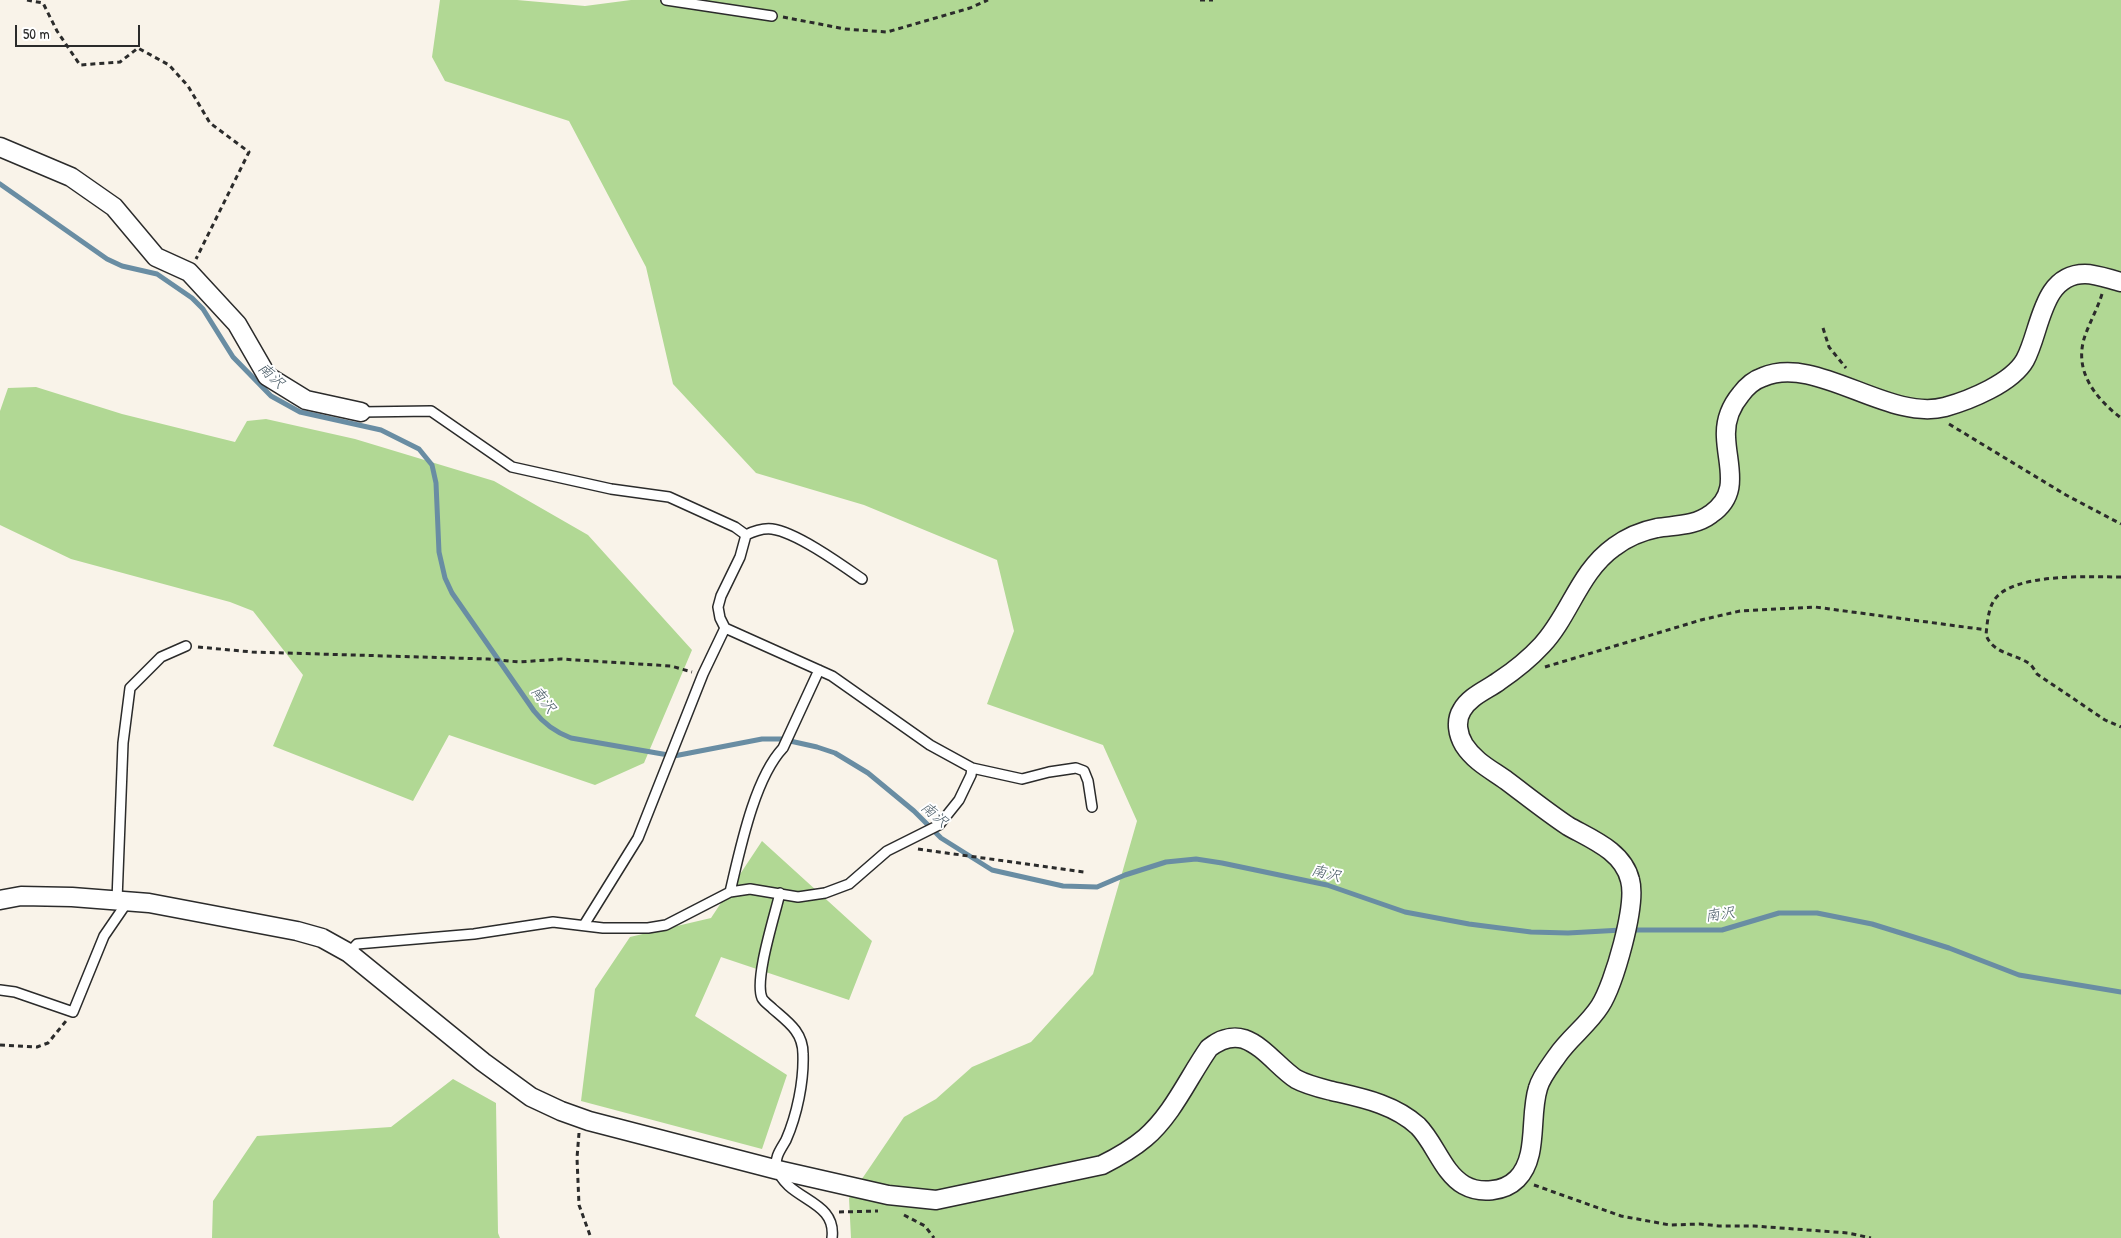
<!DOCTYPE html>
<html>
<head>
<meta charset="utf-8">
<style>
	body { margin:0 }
	#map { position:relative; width:2121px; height:1238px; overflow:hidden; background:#f9f3e9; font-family:"Patrick Hand",sans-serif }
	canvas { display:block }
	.scale { position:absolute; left:15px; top:25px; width:125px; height:22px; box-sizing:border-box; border:2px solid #2b2b2b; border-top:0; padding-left:6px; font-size:15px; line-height:18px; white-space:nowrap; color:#2b2b2b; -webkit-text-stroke:4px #fff; paint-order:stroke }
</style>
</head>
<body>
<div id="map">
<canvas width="2121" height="1238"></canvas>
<div class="scale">50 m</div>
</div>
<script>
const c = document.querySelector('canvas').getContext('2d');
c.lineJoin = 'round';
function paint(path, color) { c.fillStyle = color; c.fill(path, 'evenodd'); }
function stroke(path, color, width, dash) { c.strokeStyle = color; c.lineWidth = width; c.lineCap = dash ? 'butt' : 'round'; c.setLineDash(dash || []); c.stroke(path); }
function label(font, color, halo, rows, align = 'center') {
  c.font = font + ' "Patrick Hand","Klee One",sans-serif'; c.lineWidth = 4; c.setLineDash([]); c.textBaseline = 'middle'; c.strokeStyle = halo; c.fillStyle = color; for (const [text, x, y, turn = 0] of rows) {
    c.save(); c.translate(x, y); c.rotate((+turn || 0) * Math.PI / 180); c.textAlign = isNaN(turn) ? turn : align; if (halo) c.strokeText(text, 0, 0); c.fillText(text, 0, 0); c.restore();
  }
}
paint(new Path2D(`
	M440,0H517L585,6L631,0H2121V1238H851L849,1198L904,1117L936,1099L972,1067L1031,1042L1093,974L1137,821L1103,745L987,704L1014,631L997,560L864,505L756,473L673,384L646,267L569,121L445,81L432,57Z
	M36,387L122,414L235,442L247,421L266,419L355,439L494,481L588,535L692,650L644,763L595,785L449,735L413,801L273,746L303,675L253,611L230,602L71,559L0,525V411L8,388Z
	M762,841L872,941L849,1000L721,957L695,1016L787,1075L762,1149L581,1101L595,989L630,937L711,918Z
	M453,1079L496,1103L498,1233L500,1238H212L213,1201L257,1136L391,1127Z`), '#b1d894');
stroke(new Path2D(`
	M0,184L107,259L122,266L157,274L192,298L203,309L233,357L271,396L300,412L381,430L419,449L432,465L436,483L439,552L445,578L452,593L534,711C544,724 555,732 571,738L674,756L762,739H781L817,747L835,753L868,773L914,811L941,838L992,870L1063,886L1097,887L1125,875L1166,862L1196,859L1222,863L1327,885L1405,912L1469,924L1531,932L1568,933L1622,930
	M1630,930H1722L1779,913H1817L1872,924L1949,948L2019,975L2121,992`), '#698da3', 5);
const lane = new Path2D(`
	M666,0L772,16
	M361,412L431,411L512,467L611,489L669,497L735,527L746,535
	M862,579C842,565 796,532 772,529C763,528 754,531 746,535L740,557L721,596L718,607L720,618L725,628L832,676L930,745L972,768L1022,779L1049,772L1076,768L1084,771L1088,781L1092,807
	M730,892C740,850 754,779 783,748L819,670
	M780,893C775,915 754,979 762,998C764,1002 769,1005 773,1009C788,1022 803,1032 803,1054C804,1081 797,1115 786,1140C781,1149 774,1157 777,1168C787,1201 837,1199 832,1238
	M117,900L123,743L130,688L161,657L186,646
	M584,925L638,838L703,674L725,628
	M349,953L357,944L474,934L553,922L603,928H648L666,925L730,892L750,889L798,897L825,893L849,884L887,851L939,825L959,800L971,775L972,768
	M0,990L15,992L73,1012L104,936L128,901`);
const street = new Path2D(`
	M0,147L71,177L114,207L156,257L189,272L237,324L267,376L306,400L361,412
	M0,900L21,896L72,897L149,903L297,931L322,938L349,953L483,1062L531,1097L561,1111L589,1121L778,1170L888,1195L936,1200L1102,1165C1118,1157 1132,1149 1145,1138C1173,1114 1188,1078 1209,1048C1218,1041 1231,1035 1244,1039C1264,1046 1279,1068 1296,1079C1307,1085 1320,1088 1332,1091C1362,1098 1394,1104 1418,1126C1435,1143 1443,1173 1464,1185C1480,1194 1504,1192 1517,1179C1539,1157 1529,1116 1538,1088C1541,1077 1550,1066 1557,1056C1569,1038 1588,1025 1600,1006C1614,984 1637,905 1630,880C1623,851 1591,839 1568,826C1547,812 1527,796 1507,781C1492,770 1475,762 1464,745C1458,735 1455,721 1462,710C1470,696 1487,690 1499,681C1514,671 1530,658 1542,645C1570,615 1579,572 1614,547C1626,538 1642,531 1657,528C1676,525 1695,526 1711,514C1741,493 1727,466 1726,437C1725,420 1731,406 1741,394C1747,386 1754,380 1763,377C1816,354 1888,422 1945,407C1970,400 2012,383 2025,360C2041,331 2041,274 2085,274C2096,274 2109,279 2121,282`);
stroke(lane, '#2b2b2b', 12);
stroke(street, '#2b2b2b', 21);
stroke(new Path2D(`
	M27,0L43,3L57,31L80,65L120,62L138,48L169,65L188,86L210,123L249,152L196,259
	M1200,0H1213
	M783,17L845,29L887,32L970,8L988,0
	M2102,294C2098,307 2091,320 2086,333C2072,369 2094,397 2121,418
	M1823,328L1829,347L1846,368
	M1949,424L2066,495L2121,524
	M2121,577C2092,577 2009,572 1993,602C1988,611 1987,625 1986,635C1993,654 2016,654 2030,664C2033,667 2035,671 2037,674L2105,720L2121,727
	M198,647L252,652L488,659L519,662L561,659L671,666L692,672
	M1545,667L1701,620L1740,611L1815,607L1987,630
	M918,849L1084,872
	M0,1045L37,1047L48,1043L66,1021
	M579,1133L577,1158L579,1205L591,1238
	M1534,1185L1621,1216L1670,1225L1700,1224L1719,1226H1754L1848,1233L1871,1238
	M839,1212L878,1211
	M904,1215L925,1226L934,1238`), '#2b2b2b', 3, [5, 4]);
stroke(lane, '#fff', 9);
stroke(street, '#fff', 18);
label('italic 15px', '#4a5c67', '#fff', [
	["南沢",271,376,43],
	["南沢",543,700,52],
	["南沢",934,815,41],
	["南沢",1326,874,14],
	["南沢",1720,915,-8]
]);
</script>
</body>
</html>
